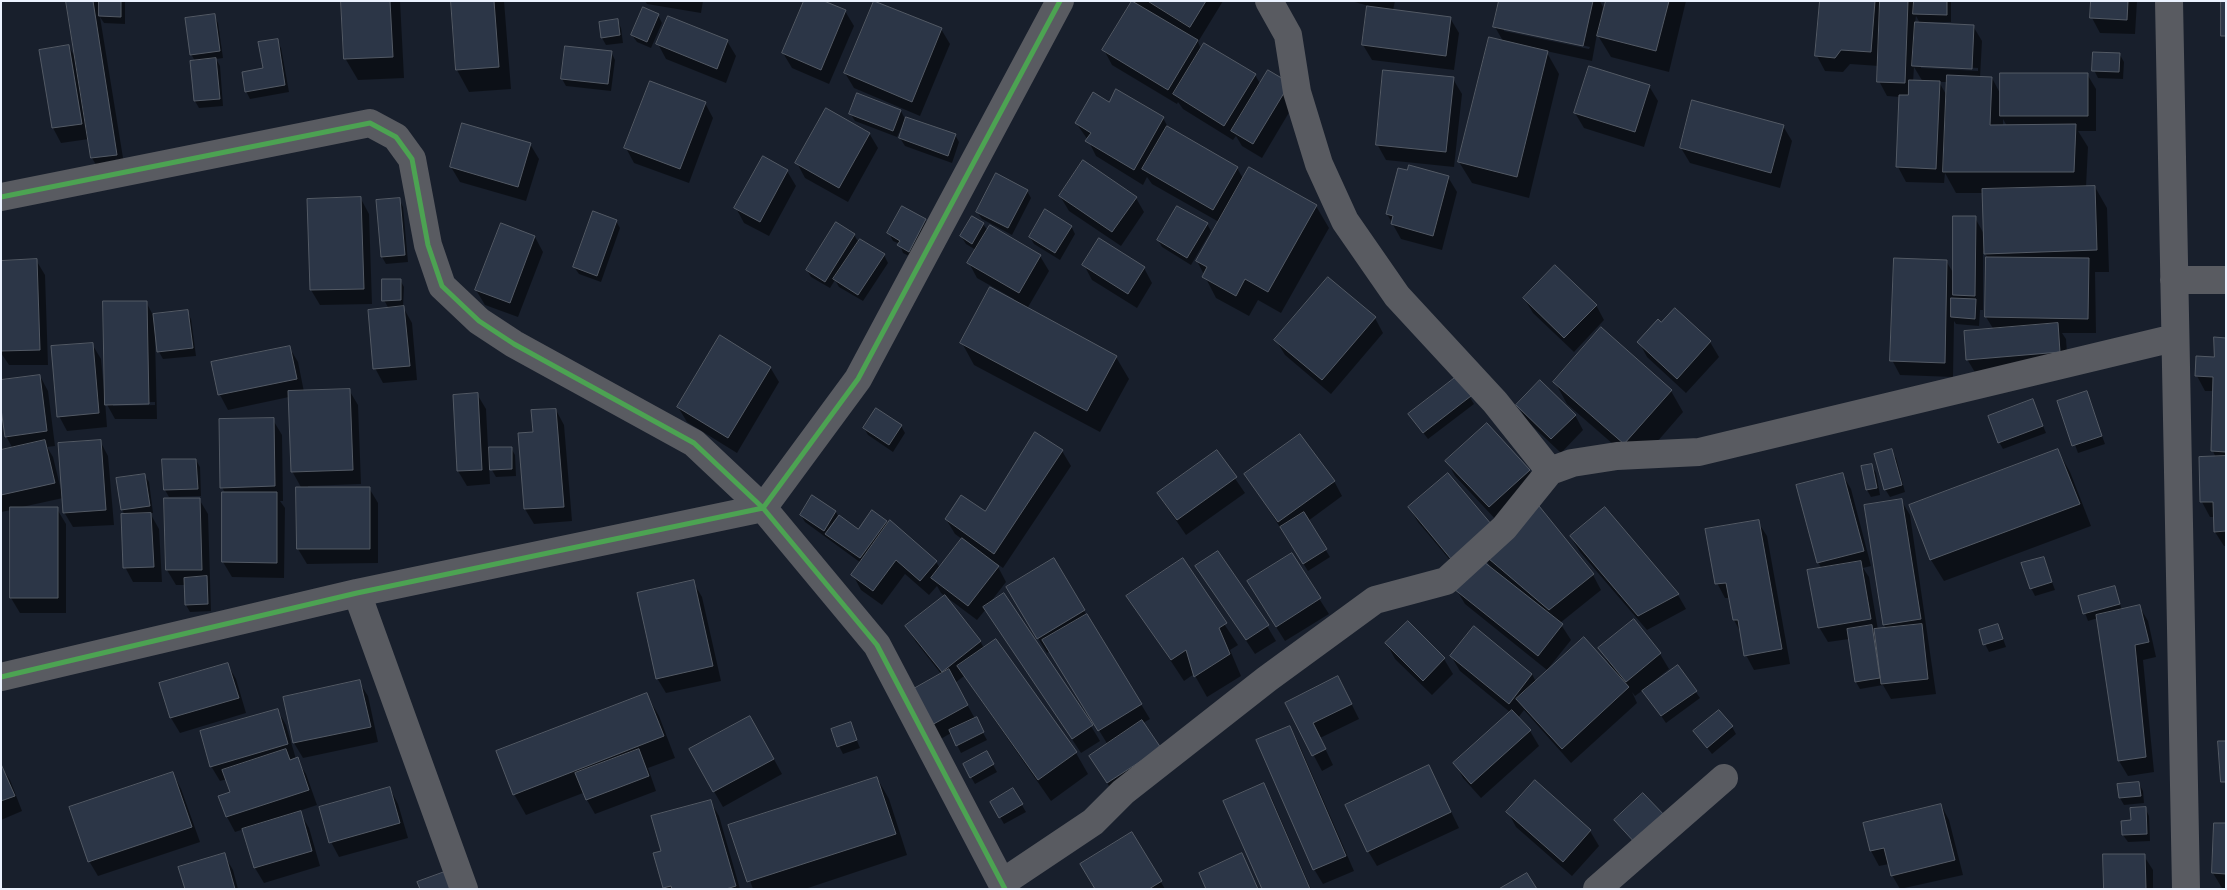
<!DOCTYPE html>
<html>
<head>
<meta charset="utf-8">
<style>
	body { margin:0 }
	#map { position:relative; width:2227px; height:890px; overflow:hidden; background:#181f2c; font-family:"Crimson Pro",serif }
	canvas { display:block }
	.frame { position:absolute; inset:0; border:2px solid #ebf2ff; pointer-events:none }
</style>
</head>
<body>
<div id="map">
<canvas width="2227" height="890"></canvas>
<div class="frame"></div>
</div>
<script>
const c = document.querySelector('canvas').getContext('2d');
c.lineJoin = 'round';
function paint(path, color) { c.fillStyle = color; c.fill(path, 'evenodd'); }
function stroke(path, color, width, dash) { c.strokeStyle = color; c.lineWidth = width; c.lineCap = dash ? 'butt' : 'round'; c.setLineDash(dash || []); c.stroke(path); }
paint(new Path2D(`
	M67,1H98L99,6L100,1H125V24L104,23L100,17L125,170L101,173L92,158L89,139L61,143L53,128L69,47L77,60Z
	M342,1H400L404,78L358,80L345,58Z
	M452,1H504L511,89L469,92L457,70Z
	M645,1H703L701,13L647,4Z
	M1134,1H1223L1198,42L1201,49L1255,75L1261,85L1297,99L1262,158L1242,146L1236,136L1233,140L1183,109L1178,102L1177,104L1112,65L1104,50Z
	M1351,1H1395L1393,10L1450,18L1459,33L1454,70L1372,60L1363,45L1369,6Z
	M1500,1H1600L1603,7L1601,16L1603,17L1607,1H1686L1669,72L1611,57L1597,34L1592,61L1546,51L1559,74L1529,198L1472,183L1459,162L1503,41L1495,27ZM1504,28L1590,47L1589,49L1504,31Z
	M1821,1H1951V22H1929V24L1973,26L1982,41L1980,78H1992L2001,95L2087,74L2096,89V131H2078L2088,147L2086,187H2095L2107,208L2109,272H2095L2096,333H2062L2066,339L2068,367L1976,374L1967,359L1994,330L1986,317L1988,258L1983,250V310H1980L1979,326L1956,324L1954,321L1953,377L1900,375L1892,360L1946,261L1954,274L1975,218L1984,234L1983,193H1956L1945,173L1944,183L1906,182L1898,167L1900,97L1887,96L1879,81V66L1850,64L1843,72L1825,71L1817,56ZM1916,16L1920,23H1915ZM1921,65L1978,68V71L1921,68ZM1914,67L1923,82H1913ZM1939,82H1948L1947,96ZM2003,119L2007,126H2003Z
	M2092,1H2137L2135,34L2100,33L2092,18Z
	M845,11L854,26L829,84L792,68L783,53Z
	M658,15L662,23L651,48L637,42L632,35Z
	M214,16L218,23L223,58L216,59L220,66L223,106L199,108L195,101V61L191,54Z
	M617,20L621,28L623,43L606,45L602,38Z
	M941,29L950,44L920,116L854,88L845,73Z
	M277,41L281,48L289,92L250,99L246,91L264,69Z
	M727,41L736,56L726,83L666,59L658,44Z
	M611,52L615,60L611,91L566,86L562,79Z
	M2120,55L2124,62L2123,79L2098,78L2094,70Z
	M1453,79L1462,94L1454,167L1386,160L1377,144Z
	M1649,86L1658,101L1644,147L1584,128L1575,113Z
	M858,94L901,111L906,121L955,135L959,142L952,163L905,146L900,138L906,122H904L897,137L855,121L850,113Z
	M705,103L713,118L689,183L634,163L626,148Z
	M1109,104L1163,118L1169,129L1237,168L1244,180L1250,168L1316,206L1329,228L1281,313L1258,300L1249,316L1216,298L1197,261L1219,222L1152,184L1147,177L1143,185L1096,156L1088,140L1076,123Z
	M1783,126L1792,141L1780,188L1690,163L1681,148Z
	M869,133L878,148L848,202L805,178L797,163Z
	M530,144L539,159L526,201L460,182L451,167Z
	M787,171L796,186L769,236L744,223L736,208Z
	M1448,177L1457,192L1442,250L1401,239L1387,214Z
	M1027,191L1031,198L1012,235L982,219L977,212Z
	M1060,196L1136,198L1144,212L1121,246L1069,211Z
	M361,199L369,214L372,304L320,305L311,290Z
	M399,199L403,207L408,262L386,264L382,257Z
	M972,218L983,224L988,231L1040,256L1049,271L1027,309L1116,357L1129,379L1100,432L974,365L962,343L1014,299L977,278L969,263L976,250L966,244L961,236Z
	M925,220L930,227L913,258L903,253L900,244L893,241L889,233Z
	M616,221L620,228L601,282L579,274L574,267Z
	M836,223L854,235L859,243L884,255L888,263L863,301L839,287L835,280L830,288L811,277L807,270Z
	M501,224L535,237L543,252L518,317L485,305L476,290Z
	M1207,224L1211,231L1191,265L1162,247L1158,240Z
	M1071,226L1075,234L1060,260L1034,244L1030,237Z
	M36,260L45,275L48,365H9L1,353V262Z
	M1084,265L1144,268L1152,283L1137,308L1092,280Z
	M400,280L404,287L403,307L412,323L417,380L383,383L375,368L389,309L384,300Z
	M1524,298L1596,305L1604,320L1574,352L1533,313Z
	M146,302L153,315L187,312L191,319L196,356L163,359L159,352L157,337L155,338L157,419H115L105,401L107,427L67,431L59,416L92,344L101,359L105,400H107ZM155,402V405L113,406V403Z
	M1375,318L1383,333L1331,394L1285,355L1276,340Z
	M2226,339V546H2224L2215,532V517H2210L2202,502L2200,458H2216L2213,451L2214,391H2205L2197,376L2215,359Z
	M1639,342H1710L1719,357L1686,393L1647,357Z
	M289,347L298,362L304,392L349,390L358,405L361,484L308,486V488H369L378,503V563L307,564L298,549L302,489L292,471L289,397L228,410L220,395L213,363Z
	M770,367L779,382L737,453L687,422L678,407Z
	M40,376L48,391L55,446L47,447L53,457L62,494L100,441L108,456L114,525L73,527L64,512L63,498L22,507L57,509L66,524V613H20L11,598V510L1,512V438L2,451L13,449L6,436Z
	M1555,382L1671,391L1683,412L1637,465L1567,404Z
	M2086,393L2105,444L2078,453L2059,402Z
	M477,394L486,409L488,448H511L515,455L516,476L496,477L489,465L490,484L467,486L458,471Z
	M1469,396L1474,404L1428,439L1409,414Z
	M2032,400L2046,433L2003,449L1999,442Z
	M1518,405L1575,415L1583,430L1561,453L1526,420Z
	M556,410L564,425L572,521L534,524L525,509L519,434L534,433Z
	M273,420L282,435L283,501H280L285,508L284,578L232,577L223,562L225,493L222,487Z
	M901,426L905,433L893,452L868,435L864,428Z
	M1062,451L1071,466L1003,568L996,563L1006,582L989,604L1091,726L1100,741L1081,753L986,609L977,620L941,593L937,586L929,595L905,574L882,605L861,590L853,575L861,563L805,522L801,515L836,512L838,516L859,531L886,522L888,525L891,522L936,562L940,568L962,539L955,534L946,519L985,513Z
	M1216,451L1245,493L1186,535L1158,494Z
	M1891,451L1896,458L1905,492L1890,497L1885,489Z
	M2058,451L2070,472L2091,526L1944,581L1931,560L1910,506Z
	M196,460L200,467L201,496L169,497L165,490Z
	M1447,461L1529,470L1538,485L1498,522L1455,476Z
	M1872,466L1876,473L1880,495L1871,497L1867,490L1863,467Z
	M1246,474L1334,481L1342,496L1308,521L1330,557L1308,571Z
	M1842,474L1851,489L1871,566L1863,568L1869,577L1878,630L1887,629L1884,625L1865,506L1901,500L1910,515L1936,694L1891,699L1883,685L1860,689L1856,682L1849,639L1828,642L1819,627L1822,569L1818,562Z
	M144,475L149,482L153,513H150L159,529L162,582H133L125,567V515L122,510Z
	M199,499L208,514L211,611L190,612L186,605L185,585H176L167,570Z
	M1409,507L1496,532L1593,575L1601,590L1560,623L1571,640L1547,670L1465,604L1456,589L1465,578L1418,522ZM1487,561L1492,570L1484,564Z
	M1758,522L1767,536L1790,664L1754,670L1746,655L1741,633L1734,620L1730,598H1725L1717,583Z
	M1571,537L1678,595L1686,609L1647,630L1580,552Z
	M1291,555L1329,614L1285,641L1257,597Z
	M2043,559L2055,590L2035,596L2031,588Z
	M1053,560L1150,719L1143,723L1160,748L1117,798L1099,771L1108,745L1050,651L1047,653L1016,602Z
	M1182,560L1238,645L1230,650L1241,676L1207,697L1194,674L1184,681L1128,596Z
	M1197,567L1267,626L1276,641L1255,654Z
	M693,582L702,597L721,681L666,693L657,678Z
	M2114,587L2122,610L2139,606L2148,621L2156,657L2143,660L2154,772L2128,776L2119,761L2098,618L2088,621L2079,597Z
	M1633,621L1660,654L1669,669L1649,685L1650,687L1695,691L1700,698L1666,723L1643,690L1635,696L1632,692L1637,703L1571,763L1524,710L1518,718L1530,731L1539,746L1481,798L1463,778L1455,763L1511,713L1460,671L1451,656L1532,674L1536,682L1610,666L1600,648Z
	M1408,622L1444,659L1453,674L1432,695L1395,659L1387,644Z
	M1998,625L2006,647L1989,652L1985,644Z
	M907,627L980,641L984,648L996,640L1076,753L1088,774L1051,801L964,676L955,683L987,740L961,753L951,733L939,740L931,725L942,675L916,642Z
	M227,664L236,679L246,713L180,733L171,718L161,684Z
	M359,682L368,696L378,742L303,758L294,743L284,698Z
	M1346,693L1359,719L1320,738L1333,765L1322,771L1286,703Z
	M646,694L659,716L675,758L648,768L656,791L595,814L583,793L526,815L514,794Z
	M278,711L286,725L296,759L306,774L317,805L299,811L309,828L320,866L264,883L255,868L244,829L235,832L227,817L220,797L231,793L227,779L220,781L211,766Z
	M850,724L860,748L843,754L839,746Z
	M1290,727L1298,742L1354,871L1323,884L1314,869Z
	M1732,727L1736,734L1712,754L1694,731Z
	M759,732L782,774L723,807L690,750Z
	M986,752L997,772L975,784L964,765Z
	M1,766L10,780L22,811L1,820Z
	M1429,767L1459,828L1377,866L1368,851Z
	M173,774L181,789L200,842L98,876L89,861Z
	M877,778L889,799L907,855L805,889H753L730,825Z
	M2139,784L2143,791L2144,803L2124,805L2120,798L2118,785Z
	M1264,785L1272,799L1311,889H1263Z
	M390,789L398,804L408,838L339,857L331,842Z
	M1013,790L1026,812L1004,824L992,803Z
	M710,801L719,816L740,889H664L654,854L663,852Z
	M1941,805L1949,820L1963,875L1900,889L1892,875L1889,864L1879,866L1871,851L1864,824Z
	M2145,808L2149,816L2150,841L2128,842L2123,835L2122,822H2132Z
	M1508,812L1590,831L1599,846L1572,876L1516,827Z
	M2215,824H2226V888H2222L2213,873Z
	M1132,834L1165,889H1096Z
	M224,855L233,870L238,889H186Z
	M1242,855L1259,889H1207Z
	M2144,856L2153,870V889H2105Z`), '#0007');
const building = new Path2D(`
	M66,1H93L117,155L91,158Z
	M99,1H121V17L99,16Z
	M341,1H390L393,57L344,59Z
	M451,1H494L499,67L456,70Z
	M804,1H824L846,10L821,70L782,53Z
	M874,1L942,28L912,102L844,73Z
	M1132,1L1198,40L1168,90L1102,50Z
	M1148,1H1206L1190,27Z
	M1499,1H1593L1583,46L1493,27Z
	M1606,1H1669L1656,51L1597,36Z
	M1820,1H1875L1871,52L1841,50L1835,58L1815,56Z
	M1880,1H1908L1905,83L1877,82Z
	M1914,1H1947V15L1913,14Z
	M2091,1H2128L2127,20L2090,18Z
	M2221,1H2226V36H2221Z
	M1367,6L1451,17L1446,56L1362,45Z
	M643,7L659,14L647,42L631,35Z
	M215,14L220,51L190,55L185,18Z
	M668,16L728,40L717,69L656,44Z
	M618,19L620,35L601,38L599,22Z
	M1915,22L1974,25L1972,69L1912,66Z
	M1489,37L1548,51L1517,177L1458,162Z
	M278,39L285,85L245,92L242,72L263,68L258,42Z
	M1204,43L1256,74L1224,126L1173,94Z
	M69,45L82,124L52,128L39,50Z
	M565,46L612,51L608,84L561,79Z
	M2093,52L2120,53L2119,72L2092,71Z
	M216,58L220,99L194,101L190,61Z
	M1589,66L1650,85L1635,132L1574,113Z
	M1268,70L1290,83L1253,144L1231,131Z
	M1383,70L1454,77L1446,152L1376,145Z
	M2000,73H2088V116H2000Z
	M1947,75L1992,77L1990,125L2076,124L2074,172H1943Z
	M1909,80L1940,81L1936,169L1896,167L1899,95H1908Z
	M650,81L706,102L680,169L624,148Z
	M1116,89L1164,117L1134,170L1085,141L1091,133L1075,123L1093,92L1109,102Z
	M857,93L901,110L893,131L849,114Z
	M1692,100L1784,125L1771,173L1680,148Z
	M826,108L870,133L839,188L795,163Z
	M906,117L956,134L948,156L899,138Z
	M462,123L531,143L518,187L450,167Z
	M1167,126L1238,167L1213,210L1142,169Z
	M763,156L788,170L760,222L734,208Z
	M1083,160L1137,197L1112,232L1059,196Z
	M1409,165L1449,176L1433,236L1391,224L1393,216L1386,214L1398,168L1407,170Z
	M1249,167L1317,205L1268,292L1245,279L1236,296L1202,277L1207,267L1196,261Z
	M996,173L1028,190L1008,228L976,212Z
	M2095,186L2097,250L1984,254L1982,189Z
	M361,197L364,289L310,290L307,199Z
	M400,198L405,255L381,257L376,200Z
	M902,206L926,219L909,252L897,245L900,241L887,233Z
	M1177,206L1208,223L1187,258L1157,240Z
	M1045,209L1072,226L1055,253L1029,237Z
	M593,211L617,220L597,276L573,267Z
	M972,216L984,223L972,244L960,236Z
	M1953,216H1976L1975,296L1953,295Z
	M836,222L855,234L825,282L806,270Z
	M501,223L535,236L510,303L475,290Z
	M990,225L1041,255L1019,293L967,263Z
	M1099,238L1145,267L1128,294L1082,265Z
	M860,239L885,254L858,295L833,279Z
	M1986,257L2089,258L2088,319L1985,317Z
	M1894,258L1947,260L1945,363L1890,361Z
	M37,259L40,350L1,351V261Z
	M1555,265L1597,305L1564,338L1523,298Z
	M1328,277L1376,317L1322,380L1274,340Z
	M382,279H401V300L382,301Z
	M990,287L1117,356L1087,411L960,343Z
	M1951,298L1976,299L1975,319L1951,317Z
	M103,301H147L149,404L105,405Z
	M404,306L410,366L373,369L368,310Z
	M1675,308L1711,341L1677,379L1637,342L1658,319L1661,322Z
	M188,310L193,348L157,352L153,314Z
	M2058,323L2060,352L1966,360L1964,331Z
	M1601,327L1672,390L1624,444L1553,382Z
	M720,335L771,367L728,438L677,407Z
	M2214,337L2226,338V452L2211,451L2213,377L2195,376L2196,356L2214,357Z
	M93,343L99,413L57,417L51,346Z
	M290,346L297,379L218,395L211,362Z
	M40,375L47,431L5,437L1,409V380Z
	M1456,377L1471,396L1423,433L1408,414Z
	M1540,380L1576,415L1551,439L1516,405Z
	M350,389L353,470L291,472L288,391Z
	M2087,391L2102,436L2072,446L2057,401Z
	M478,393L482,470L457,471L453,395Z
	M2033,399L2043,426L1998,443L1988,416Z
	M876,408L902,425L889,445L863,428Z
	M556,409L564,507L524,509L518,433L533,432L531,410Z
	M274,418L275,486L220,488L219,419Z
	M1487,423L1530,470L1489,507L1445,461Z
	M1035,432L1063,450L994,554L945,519L961,495L985,511Z
	M1300,434L1335,481L1278,522L1244,474Z
	M45,440L55,483L1,495V450Z
	M101,440L106,510L63,513L58,443Z
	M489,447H512V469L490,470Z
	M1892,449L1902,485L1884,490L1874,454Z
	M2058,449L2080,504L1930,560L1909,505Z
	M1217,450L1237,477L1177,520L1157,493Z
	M2226,456V531L2214,532L2213,502H2200L2199,457Z
	M162,459H196L198,489L164,490Z
	M1872,464L1877,488L1866,490L1861,466Z
	M1448,473L1497,531L1456,565L1408,507Z
	M1843,473L1864,551L1817,563L1796,485Z
	M145,474L150,506L121,510L116,478Z
	M296,487H370V549H297Z
	M222,492H277V563L222,562Z
	M812,495L836,511L824,531L800,515Z
	M164,498H200L202,570H166Z
	M1902,499L1921,619L1883,625L1864,505Z
	M1535,501L1594,574L1549,610L1482,553Z
	M10,507H58V598H10Z
	M1605,507L1679,594L1638,616L1570,536Z
	M872,510L887,521L860,558L825,534L839,515L858,529Z
	M1304,512L1327,549L1303,564L1280,527Z
	M151,513L154,567L123,568L121,514Z
	M890,520L937,561L920,581L896,560L873,591L851,575Z
	M1759,520L1782,649L1744,656L1738,620H1733L1726,583L1715,584L1705,529Z
	M962,538L999,566L968,606L931,578Z
	M1218,551L1269,625L1246,640L1195,566Z
	M1292,553L1321,598L1276,627L1247,581Z
	M2044,557L2052,582L2030,589L2021,563Z
	M1054,558L1085,610L1037,639L1006,587Z
	M1183,558L1227,623L1219,628L1230,654L1194,677L1186,650L1171,660L1126,596Z
	M1479,558L1563,624L1538,656L1454,589Z
	M1861,561L1871,619L1818,628L1807,570Z
	M207,576L208,604L185,605L184,578Z
	M694,580L713,666L656,679L637,593Z
	M2115,586L2120,604L2083,614L2078,596Z
	M1004,593L1093,725L1072,739L983,607Z
	M945,595L981,641L942,672L905,626Z
	M2140,605L2149,642L2135,645L2146,757L2118,761L2096,615Z
	M1087,614L1142,704L1098,731L1042,640Z
	M1634,619L1661,653L1626,682L1598,648Z
	M1408,621L1445,658L1423,681L1385,643Z
	M1922,624L1928,679L1881,684L1874,629Z
	M1998,624L2003,639L1983,645L1979,630Z
	M1872,625L1880,678L1855,682L1847,629Z
	M1474,626L1532,674L1509,704L1450,656Z
	M1584,637L1629,687L1562,749L1516,699Z
	M996,639L1077,752L1038,780L957,666Z
	M228,663L239,698L170,718L159,683Z
	M1678,665L1697,691L1661,716L1642,691Z
	M949,669L968,705L930,726L910,691Z
	M1338,676L1352,704L1313,723L1326,749L1312,756L1285,703Z
	M360,680L371,727L293,743L283,697Z
	M647,693L664,736L513,795L496,751Z
	M278,709L288,744L210,767L200,731Z
	M1512,710L1531,730L1471,784L1453,763Z
	M1719,710L1733,726L1707,748L1693,731Z
	M750,716L774,759L713,792L689,749Z
	M977,717L984,732L956,746L949,730Z
	M1142,720L1161,748L1107,783L1089,756Z
	M851,722L857,740L837,747L831,729Z
	M1290,726L1346,856L1313,870L1256,740Z
	M2218,741H2226V782H2221Z
	M286,749L290,760L298,757L309,790L226,817L218,796L230,792L222,770Z
	M639,749L649,776L586,800L575,773Z
	M987,751L994,764L970,778L963,764Z
	M1,764L15,796L1,801Z
	M1429,765L1451,812L1367,852L1345,805Z
	M173,772L192,827L88,862L69,807Z
	M877,777L896,834L747,882L728,825Z
	M1535,780L1591,830L1563,862L1506,812Z
	M2139,782L2141,796L2119,798L2117,784Z
	M1264,783L1310,889H1262L1223,801Z
	M390,787L400,823L329,843L319,807Z
	M1013,788L1023,804L999,818L990,802Z
	M1643,793L1667,818L1637,845L1614,820Z
	M711,800L736,886L726,889H672L671,886L663,888L653,853L661,851L651,816Z
	M1941,804L1955,860L1891,876L1884,848L1870,851L1863,823Z
	M2146,807L2147,834L2122,835L2121,821L2131,820L2130,808Z
	M301,811L312,851L254,868L242,829Z
	M2214,823H2226V874L2212,873Z
	M1132,832L1162,881L1149,889H1095L1080,864Z
	M225,853L235,889H185L178,867Z
	M1242,853L1258,889H1206L1199,873Z
	M2103,854H2145L2146,889H2104Z
	M450,870L456,889H420L417,882Z
	M1527,873L1537,889H1499Z`);
paint(building, '#2c3647');
stroke(building, '#535a65', 1);
stroke(new Path2D(`
	M1269,1L1288,35L1297,92L1319,164L1345,221L1397,296L1495,402L1550,471
	M2169,1L2186,889
	M1,197L370,123L396,137L412,159L428,245L442,286L479,321L514,344L694,443L763,508L877,645L1005,889
	M2174,280H2226
	M357,593L464,889
	M1,677L357,593L763,508L858,379L1060,1
	M1002,883L1093,822L1123,792L1267,679L1375,600L1446,581L1504,528L1550,471L1572,463L1617,456L1699,452L2174,338
	M1597,889L1724,778`), '#595b61', 28);
stroke(new Path2D(`
	M1,197L370,123L396,137L412,159L428,245L442,286L479,321L514,344L694,443L763,508L877,645L1005,889
	M1,677L357,593L763,508L858,379L1060,1`), '#4ca352', 5);
</script>
</body>
</html>
